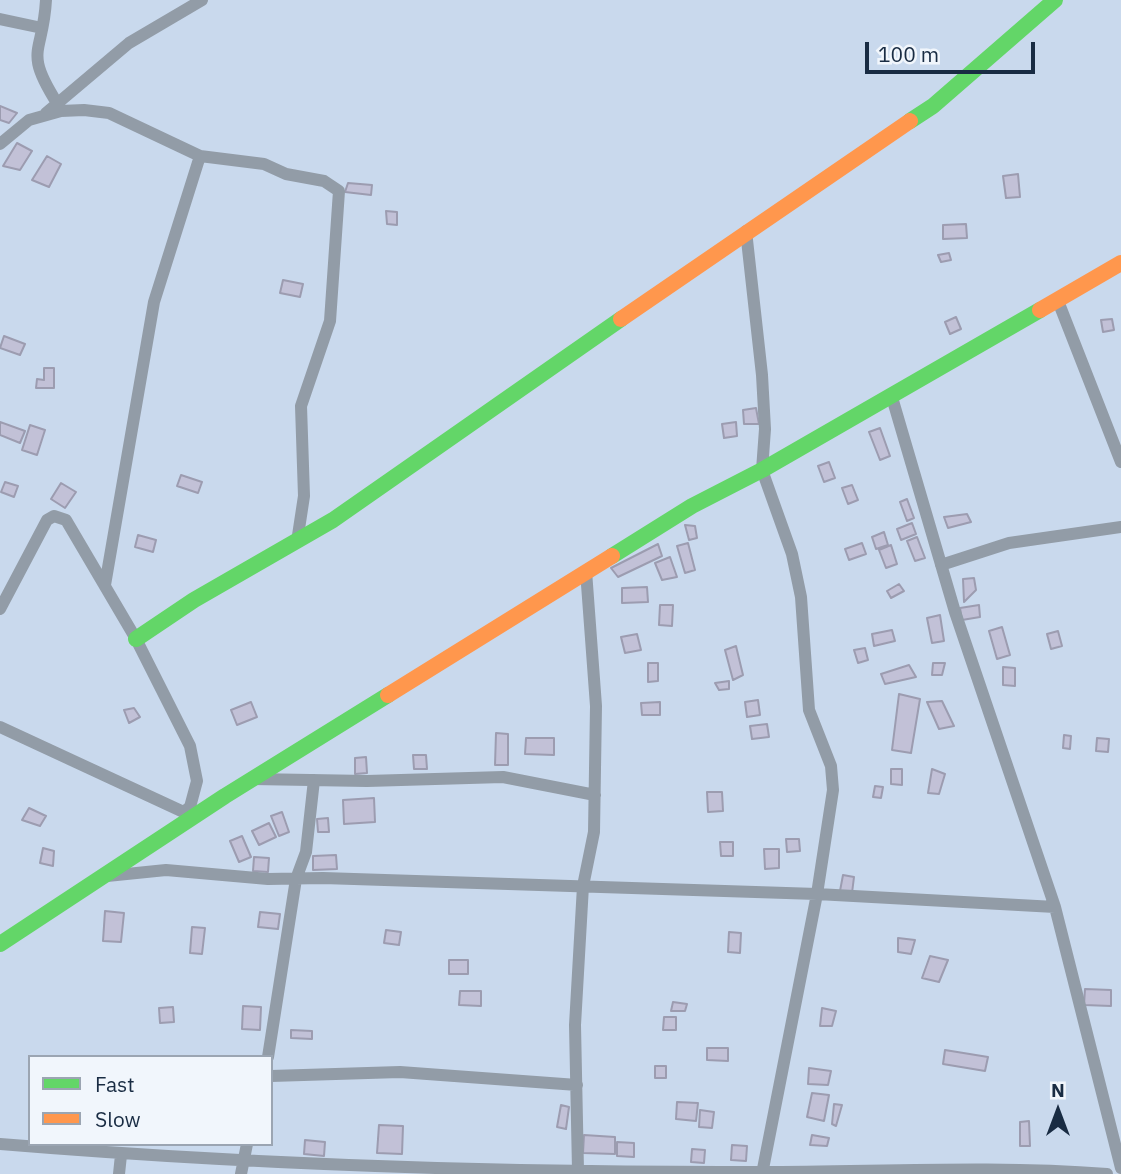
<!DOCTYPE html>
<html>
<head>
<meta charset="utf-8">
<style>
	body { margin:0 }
	#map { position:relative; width:1121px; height:1174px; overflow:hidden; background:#c9d9ed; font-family:"IBM Plex Sans",sans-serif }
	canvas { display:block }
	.legend { position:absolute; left:28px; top:1055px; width:245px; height:91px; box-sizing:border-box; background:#f1f6fc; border:2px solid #9ba5b2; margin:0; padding:9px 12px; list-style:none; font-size:21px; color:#192c43 }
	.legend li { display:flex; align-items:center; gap:14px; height:35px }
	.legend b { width:35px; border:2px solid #9ba5b2 }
	.north { position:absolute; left:1023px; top:1076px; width:70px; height:70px; -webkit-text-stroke:5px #f1f6fc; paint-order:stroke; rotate:0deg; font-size:19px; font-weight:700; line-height:28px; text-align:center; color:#192c43 }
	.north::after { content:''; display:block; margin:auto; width:24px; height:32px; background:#192c43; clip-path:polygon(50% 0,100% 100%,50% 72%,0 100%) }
	.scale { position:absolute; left:865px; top:42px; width:170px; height:32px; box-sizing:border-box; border:4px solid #192c43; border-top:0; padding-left:9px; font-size:21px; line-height:24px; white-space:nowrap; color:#192c43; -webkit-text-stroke:5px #f1f6fc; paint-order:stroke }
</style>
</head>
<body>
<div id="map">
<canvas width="1121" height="1174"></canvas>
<ul class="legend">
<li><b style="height:9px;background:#63d668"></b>Fast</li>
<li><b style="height:9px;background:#ff974d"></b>Slow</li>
</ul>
<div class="north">N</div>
<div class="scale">100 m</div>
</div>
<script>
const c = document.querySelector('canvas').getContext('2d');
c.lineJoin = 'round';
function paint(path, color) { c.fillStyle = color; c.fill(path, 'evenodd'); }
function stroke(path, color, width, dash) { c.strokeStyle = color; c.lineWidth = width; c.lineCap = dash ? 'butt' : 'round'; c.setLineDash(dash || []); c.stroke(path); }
const building = new Path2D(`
	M0,106L17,113L9,123L0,120Z
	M17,143L32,151L20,170L3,166Z
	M47,156L61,164L49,187L32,180Z
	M1018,174L1020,197L1006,198L1003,176Z
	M348,183L372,185L371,195L345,192Z
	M386,211L397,212V225L387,224Z
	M966,224L967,238L943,239V225Z
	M949,253L951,260L941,262L938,255Z
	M283,280L303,284L300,297L280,293Z
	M956,317L961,329L950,334L945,322Z
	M1112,319L1114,330L1103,332L1101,320Z
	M4,336L25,344L20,355L0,348Z
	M44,368H54V388H36L37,379L44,380Z
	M756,408L759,424H744L743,410Z
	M0,422L25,431L20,443L0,435Z
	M736,422L737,436L724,438L722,424Z
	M30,425L45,430L37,455L22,450Z
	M880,428L890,456L880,460L869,432Z
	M829,462L835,478L824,482L818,466Z
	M181,475L202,482L198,493L177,486Z
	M5,482L18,486L14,497L1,492Z
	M61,483L76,492L65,508L51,499Z
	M852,485L858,500L848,504L842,488Z
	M907,499L914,518L907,521L900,502Z
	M967,514L971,522L948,528L944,517Z
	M912,523L916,534L901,540L897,529Z
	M685,525L695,526L697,538L689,540Z
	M884,532L888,545L876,549L872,537Z
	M138,535L156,540L153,552L135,547Z
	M917,537L925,558L915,561L907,541Z
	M688,543L695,570L685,573L677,546Z
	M862,543L866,554L849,560L845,549Z
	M658,544L662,556L618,577L611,568Z
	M891,545L897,564L886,568L879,550Z
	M670,557L677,577L662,580L655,563Z
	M974,578L976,590L964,602L963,579Z
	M899,584L904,591L891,598L887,591Z
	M647,587L648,602L622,603V588Z
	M660,605H673L672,626L659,625Z
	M979,605L980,617L962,620L960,608Z
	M940,615L944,641L932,643L927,618Z
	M1002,627L1010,655L997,659L989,631Z
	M892,630L895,641L874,646L872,634Z
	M1058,631L1062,646L1051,649L1047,634Z
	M637,634L641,650L625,653L621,637Z
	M736,646L743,675L733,680L725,650Z
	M865,648L868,660L858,663L854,650Z
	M648,663H658V681L648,682Z
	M933,663H945L942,675H932Z
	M909,665L916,677L885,684L881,674Z
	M1003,667L1015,668V686L1003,685Z
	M729,681V689L719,690L715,683Z
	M899,694L920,699L911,753L892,750Z
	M758,700L760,715L747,717L745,702Z
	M942,701L954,726L939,729L927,702Z
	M251,702L257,717L237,725L231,710Z
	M660,702V715H642L641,703Z
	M134,708L140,717L129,723L124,710Z
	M767,724L769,737L752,739L750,726Z
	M496,733L508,734V765H495Z
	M1064,735L1071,736L1070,749L1063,748Z
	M526,738H554V755L525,754Z
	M1097,738L1109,739L1108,752L1096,751Z
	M413,755H426L427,769H414Z
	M366,757L367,773L355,774V758Z
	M891,769H902V785L891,784Z
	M932,769L945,774L939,794L928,793Z
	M875,786L883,787L881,798L873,797Z
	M707,792H722L723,811L708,812Z
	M374,798L375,822L344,824L343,800Z
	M29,808L46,816L40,826L22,820Z
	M282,812L289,832L279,836L271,816Z
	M328,818L329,832H318L317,819Z
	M269,823L276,837L259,845L252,831Z
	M242,836L251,857L239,862L230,841Z
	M786,839H799L800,851L787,852Z
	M720,842H733V856H721Z
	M43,848L54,851L53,866L40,863Z
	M764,849H779V868L765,869Z
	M336,855L337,869L313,870V856Z
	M254,857L269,858L268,872L253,871Z
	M843,875L854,877L852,893L840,891Z
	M105,911L124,913L121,942L103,941Z
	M260,912L280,914L278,929L258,927Z
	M192,927L205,928L202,954L190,953Z
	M386,930L401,932L399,945L384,943Z
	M729,932L741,933L740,953L728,952Z
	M898,938L915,940L911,954L898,952Z
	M930,956L948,960L939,982L922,978Z
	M449,960H468V974H449Z
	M1085,989L1111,990V1006L1084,1005Z
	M460,991H481V1006L459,1005Z
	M673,1002L687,1004L685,1011H671Z
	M243,1006L261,1007L260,1030L242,1029Z
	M173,1007L174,1022L160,1023L159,1008Z
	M822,1008L836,1011L832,1026H820Z
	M664,1017H676V1030H663Z
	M291,1030L312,1031V1039L291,1038Z
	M707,1048H728V1061L707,1060Z
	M945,1050L988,1057L985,1071L943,1064Z
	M655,1066H666V1078H655Z
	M809,1068L831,1071L828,1085L808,1084Z
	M812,1093L829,1095L824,1121L807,1117Z
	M677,1102L698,1103L696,1121L676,1119Z
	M834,1104L842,1105L836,1126L832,1124Z
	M561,1105L569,1107L566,1129L557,1127Z
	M700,1110L714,1112L712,1128L699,1127Z
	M1029,1121L1030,1146H1020V1122Z
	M379,1125L403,1126L402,1154L377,1153Z
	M584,1135L615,1137V1154L583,1153Z
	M812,1135L829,1138L827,1146L810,1145Z
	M305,1140L325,1142L324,1156L304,1154Z
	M617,1142L634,1143V1157L617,1156Z
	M732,1145L747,1146L746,1161L731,1160Z
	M692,1149L705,1150L704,1163L691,1162Z`);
paint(building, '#c2c1d7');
stroke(building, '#9c9cb0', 2);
stroke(new Path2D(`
	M46,0C43,55 23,49 57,103
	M0,19L42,28
	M46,113L129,43L202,0
	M0,144L29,120L61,111L84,110L109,113L200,156L264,164L286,174L324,181L339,191L330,321L301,406L304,496L297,542
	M746,231L762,375L765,429L762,470L792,554L801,597L809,710L831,766L833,790L817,894L762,1174
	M1058,301L1121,462
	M891,394L955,612L1055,907L1121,1168
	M941,565L1009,543L1121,527
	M105,585L154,302L200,156
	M0,609L47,520L54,516L66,520L136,639L190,746L197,781L190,807L185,811
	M0,727L190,815
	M253,779L367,781L503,777L595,795
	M107,876L166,870L268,879L323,878L817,894L1055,907
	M268,1057L296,879L306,852L314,780
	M271,1076L400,1072L577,1085
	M0,1144C253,1165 508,1173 762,1172C877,1172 992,1165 1107,1174
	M578,1170L575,1025L583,886L594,832L596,706L586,571
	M119,1174L121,1155
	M241,1174L247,1144`), '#929ca7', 12);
stroke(new Path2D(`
	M910,121L933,106L1055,0
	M612,556L692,506L762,470L1040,310
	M136,639L194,600L333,520L621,319
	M0,944L225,796L388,695`), '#63d668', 16);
stroke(new Path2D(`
	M1040,310L1121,263
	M621,319L910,121
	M388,695L612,556`), '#ff974d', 16);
</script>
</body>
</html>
